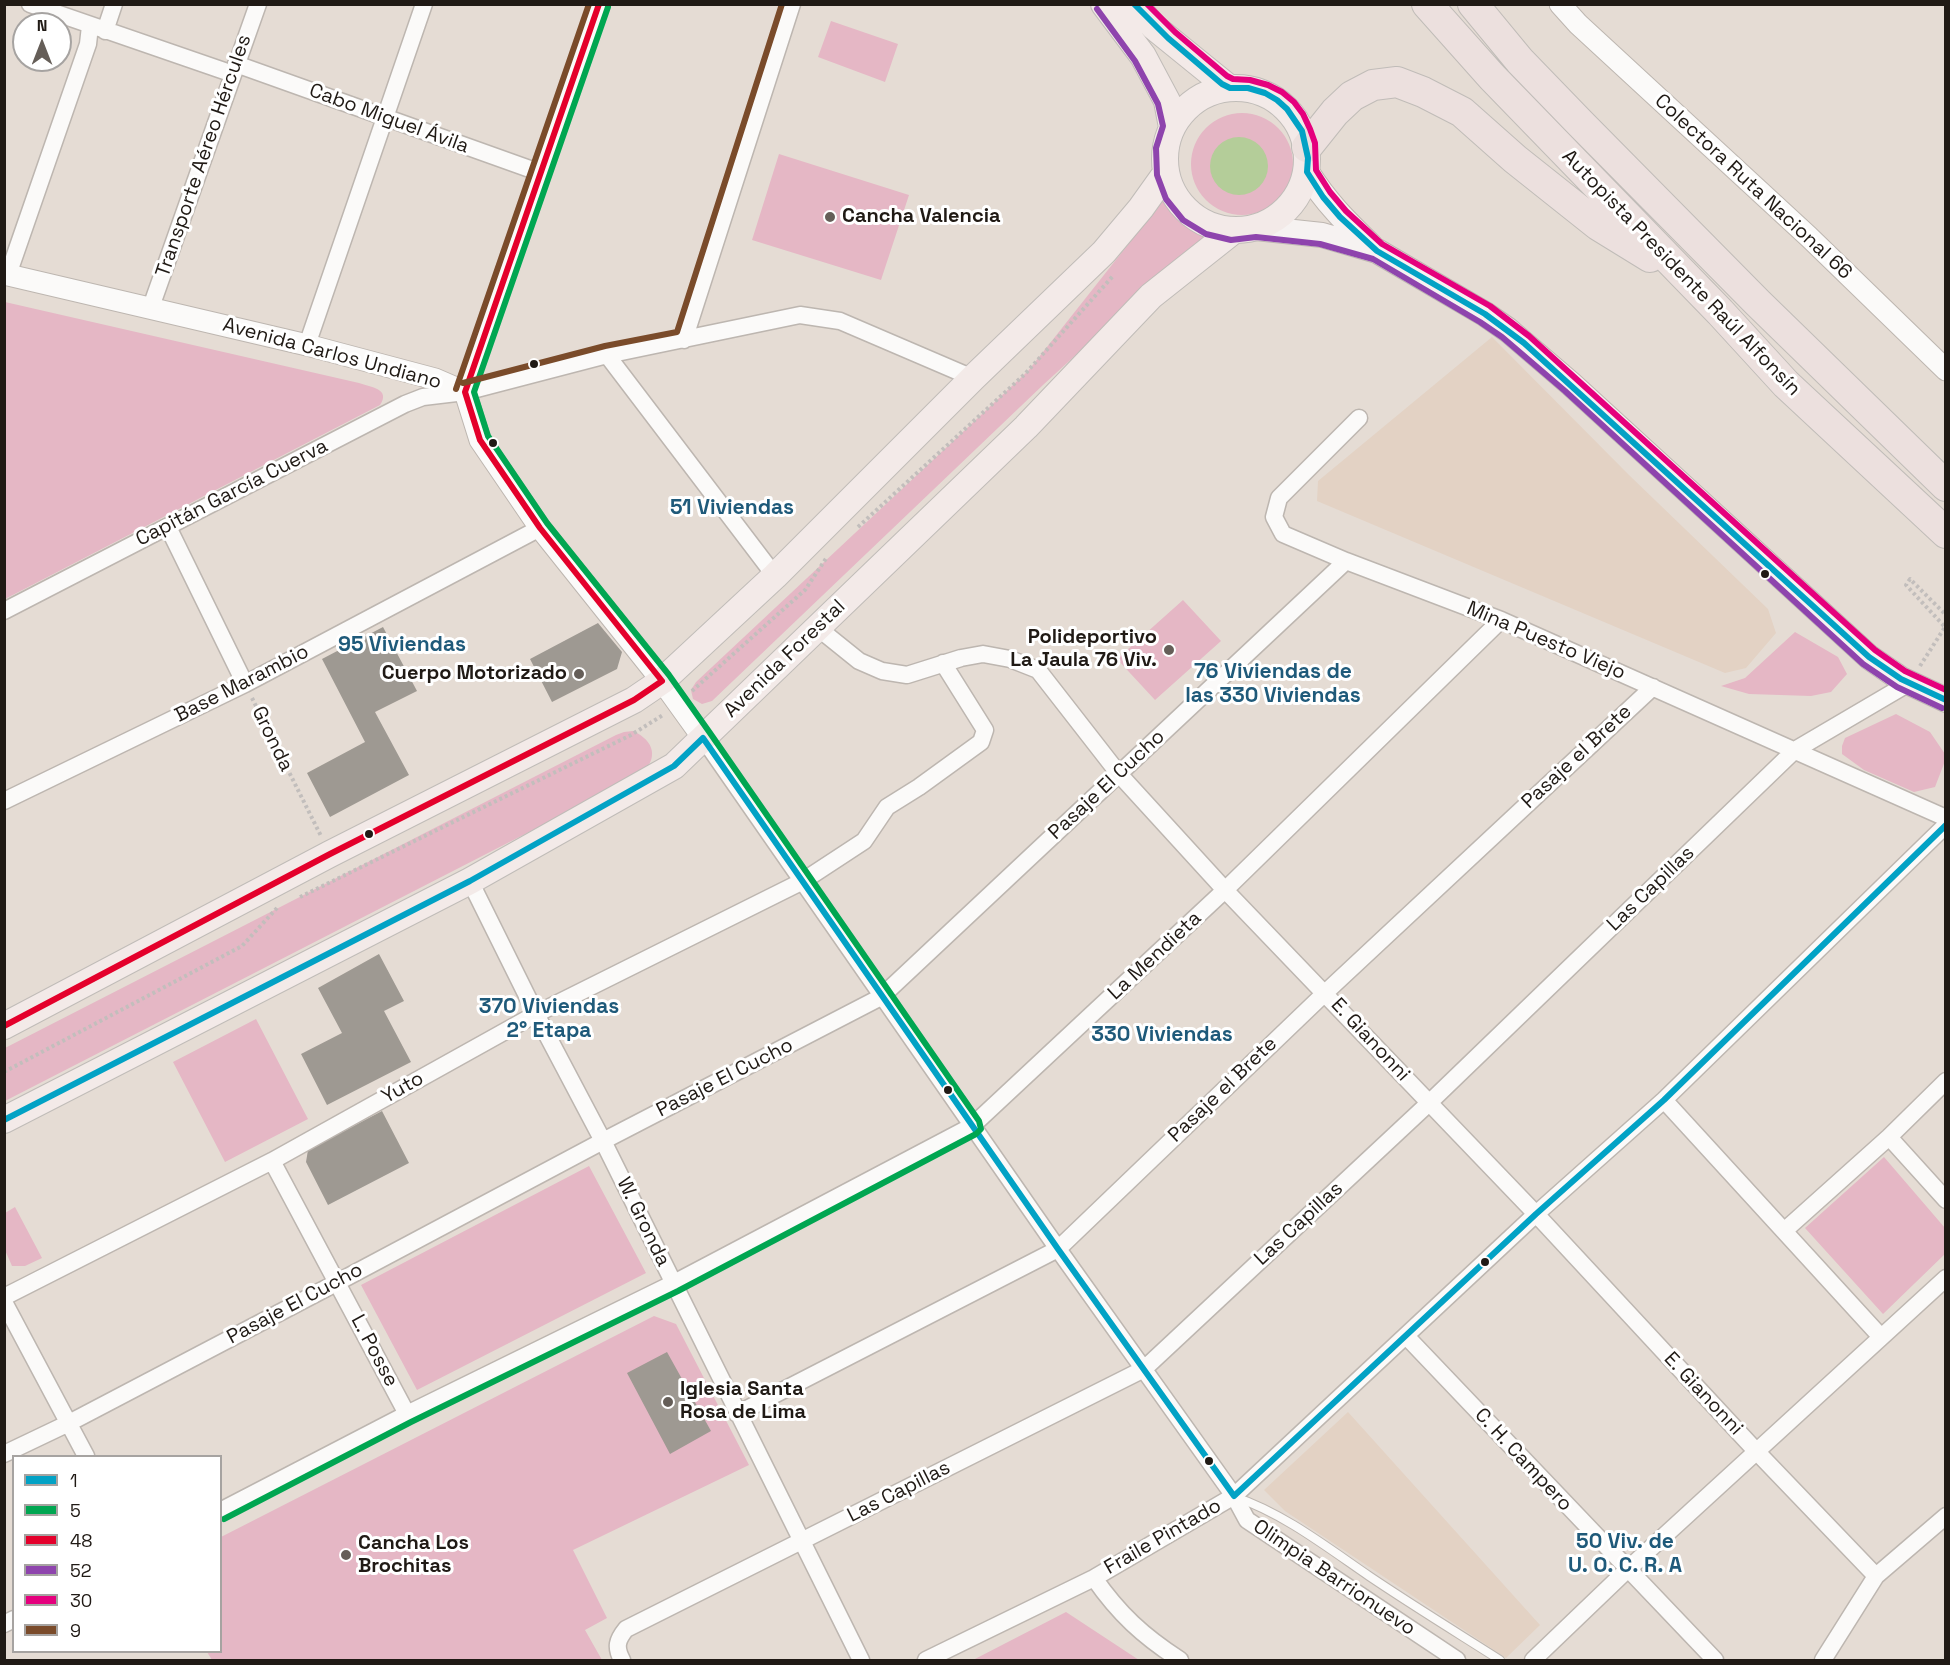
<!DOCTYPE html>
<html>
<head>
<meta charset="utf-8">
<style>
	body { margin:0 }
	#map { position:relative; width:1950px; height:1665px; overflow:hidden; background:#e5dcd4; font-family:"Space Grotesk",sans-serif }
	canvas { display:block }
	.frame { position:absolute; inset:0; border:6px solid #201a15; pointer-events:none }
	.legend { position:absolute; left:12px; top:1455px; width:210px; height:198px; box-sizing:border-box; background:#fff; border:2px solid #a6a3a1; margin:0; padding:8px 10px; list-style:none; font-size:18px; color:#201a15 }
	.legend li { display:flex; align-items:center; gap:12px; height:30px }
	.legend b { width:30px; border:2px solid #a6a3a1 }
	.north { position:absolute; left:12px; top:12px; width:60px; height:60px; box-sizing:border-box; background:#fff; border:2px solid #a6a3a1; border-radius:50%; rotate:0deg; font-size:16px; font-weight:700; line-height:24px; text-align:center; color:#201a15 }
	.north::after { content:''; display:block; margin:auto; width:21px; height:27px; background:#655e58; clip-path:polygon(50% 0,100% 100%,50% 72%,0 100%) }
</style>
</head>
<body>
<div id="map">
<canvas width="1950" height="1665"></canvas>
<div class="frame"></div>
<ul class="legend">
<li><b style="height:8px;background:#02a2c5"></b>1</li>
<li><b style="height:8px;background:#00a651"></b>5</li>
<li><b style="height:8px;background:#e4002b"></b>48</li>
<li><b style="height:8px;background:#8e44ad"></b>52</li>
<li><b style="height:8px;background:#e5007d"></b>30</li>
<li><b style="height:8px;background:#7a4b2a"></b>9</li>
</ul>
<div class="north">N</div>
</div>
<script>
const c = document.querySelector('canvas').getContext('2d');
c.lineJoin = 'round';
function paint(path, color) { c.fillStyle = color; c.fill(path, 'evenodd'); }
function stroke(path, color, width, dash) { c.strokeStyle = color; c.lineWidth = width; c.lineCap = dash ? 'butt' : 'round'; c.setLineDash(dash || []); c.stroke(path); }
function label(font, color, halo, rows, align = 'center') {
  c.font = font + ' "Space Grotesk",sans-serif'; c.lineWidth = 6; c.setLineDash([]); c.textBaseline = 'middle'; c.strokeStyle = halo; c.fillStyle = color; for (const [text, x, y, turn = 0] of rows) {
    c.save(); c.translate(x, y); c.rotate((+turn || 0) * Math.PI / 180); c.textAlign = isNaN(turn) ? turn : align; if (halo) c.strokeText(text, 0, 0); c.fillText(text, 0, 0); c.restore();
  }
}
paint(new Path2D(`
	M1492,337L1629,475L1768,609L1776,633L1746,668L1725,673L1317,501L1318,481Z
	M1348,1412L1540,1625L1506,1658L1285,1511L1264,1490Z`), '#e3d2c4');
paint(new Path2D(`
	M831,21L898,44L885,82L818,57Z
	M1191 164a51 51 0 1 1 102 0a51 51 0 1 1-102 0Z
	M779,154L909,195L881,280L752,240Z
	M1164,199C1174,219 1185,228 1206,236L1043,385L712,701L702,704L693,699L691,690L696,682L1028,371Z
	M5,302L359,383C371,387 391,389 380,405L5,599Z
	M1183,600L1221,641L1155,700L1117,659Z
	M1795,632L1838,657L1847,674L1831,692L1811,696L1749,694L1721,686L1745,678Z
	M1896,714L1930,732L1945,754V761L1935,787L1914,792L1864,770L1842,754V746L1845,738Z
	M633,731C655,741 659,759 640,775L5,1101V1048L616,735L624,732Z
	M256,1019L308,1119L225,1162L173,1062Z
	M1884,1157L1945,1228L1946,1253L1883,1314L1805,1228Z
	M589,1166L646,1273L417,1390L361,1285Z
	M15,1207L42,1258L25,1266H12L5,1250V1213Z
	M654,1316L676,1324L749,1465L573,1550L607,1618L585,1630L602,1660H212L207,1652H220L221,1537Z
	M1066,1612L1139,1660H973Z`), '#e5b7c5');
paint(new Path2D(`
	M1210 166a29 29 0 1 1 58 0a29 29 0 1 1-58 0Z`), '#b4cd99');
paint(new Path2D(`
	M598,623L622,652L617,669L552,702L530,659Z
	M383,627L417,691L375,712L409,775L330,817L307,773L365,742L322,659Z
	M379,954L404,1001L384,1011L411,1062L327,1105L301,1054L342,1033L318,988Z
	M382,1111L409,1163L328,1205L306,1162L308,1150Z
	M667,1352L711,1431L670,1454L627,1373Z`), '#9e9992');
const service = new Path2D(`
	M1235,1497C1283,1513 1328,1548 1369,1576C1412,1605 1456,1632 1500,1660`);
const minor = new Path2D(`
	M30,4L233,74
	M105,31L114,4
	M236,64L541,173
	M8,275L88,44L90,26
	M151,307L258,4
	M684,340L792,4
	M307,345L424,4
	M607,355L775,576
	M465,392L599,4
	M1359,418L1279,498L1274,517L1283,534L1346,561L1501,620L1946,818
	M168,527L245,684
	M4,611L405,404L423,397L465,392L607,355L800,315L840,321L973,378
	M818,628L859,661L882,671L907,675L961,658L983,654L1010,659L1038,670L1119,774L1225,890L1536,1214L1757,1452L1876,1576
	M703,738L1058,1249L1234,1496L1247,1520L1457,1660
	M4,801L245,684L540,528
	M470,881L536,1014L603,1141L861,1660
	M1664,1100L1881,1337
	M1889,1137L1946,1200
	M272,1161L407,1414
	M1784,1231L1889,1137L1946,1081
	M4,1297L272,1161L536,1014L803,881L864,841L887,807L919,787L981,742L985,730L943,663
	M4,1302L86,1456
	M1406,1336L1715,1660
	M737,1414L1058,1249L1326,992L1653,687
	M4,1454L69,1423L338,1282L603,1141L881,997L1346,561
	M220,1511L407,1414L674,1283L972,1126L1225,890L1501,620
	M1094,1578C1119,1614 1143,1636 1180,1660
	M4,1624L14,1619
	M622,1660C615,1647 617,1640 626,1629L1144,1369L1429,1103L1795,750L1909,683
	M926,1660L1094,1578L1234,1496L1536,1214L1664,1100L1946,825
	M1533,1660L1627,1570L1946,1278
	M1823,1660L1876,1576L1946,1516`);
const tertiary = new Path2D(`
	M1560,4L1578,24L1809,237L1946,370
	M4,274L307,345L435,379L465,392L480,440L540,528L662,681L703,738`);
const secondary = new Path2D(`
	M1307,172C1326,202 1345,221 1371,246
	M1256,228L1322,235L1377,251L1485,314L1508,330L1571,384L1869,657L1901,679L1946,700`);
const primary = new Path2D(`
	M1104,4L1143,56L1167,101L1172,127
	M1134,4L1154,27L1228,87
	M1165 159a71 71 0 1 1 142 0a71 71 0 1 1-142 0Z
	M4,1026L330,854L634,700L662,681L775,576L973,378L1104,252L1141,208L1166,173
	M4,1120L470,881L674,766L1026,427L1151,296L1233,231`);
const motorway = new Path2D(`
	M1427,4L1492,77L1720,312L1786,384L1946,533
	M1473,4L1520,61L1580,123L1758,303L1946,486
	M1307,147L1335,112L1352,96L1373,85L1397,82L1423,92L1462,112L1515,159L1598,225L1650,257`);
stroke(service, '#bdb6b0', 10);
stroke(minor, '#bdb6b0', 19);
stroke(tertiary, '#bdb6b0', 23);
stroke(secondary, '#bdb6b0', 26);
stroke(primary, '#c0bcb8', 28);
stroke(motorway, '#c0bcb8', 32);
stroke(new Path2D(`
	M858,527L1025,374L1113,276
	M1920,666L1945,627L1906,585L1910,579L1946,615
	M692,691L805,590L827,557
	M252,698L321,836
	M300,897L631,735L663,715
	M4,1072L242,946L277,908`), '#c2bebc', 4, [3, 3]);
stroke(service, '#fbfaf9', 8);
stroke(minor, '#fbfaf9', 16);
stroke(tertiary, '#fbfaf9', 21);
stroke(secondary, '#f6f2f1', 24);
stroke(primary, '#f3eae8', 26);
stroke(motorway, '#ece0de', 30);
stroke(new Path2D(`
	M1134,4L1168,38L1222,84L1230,88H1248L1265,93L1277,100L1287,109L1302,131L1308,158L1307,172L1323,197L1340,217L1377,251L1485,314L1524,343L1869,657L1901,679L1946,700
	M4,1120L470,881L674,766L703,738L1058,1249L1234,1496L1536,1214L1664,1100L1946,825`), '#02a2c5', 6);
stroke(new Path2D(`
	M224,1519L411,1422L678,1291L976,1134L981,1129L979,1121L710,733L669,675L547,523L488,436L474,392L608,7`), '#00a651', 6);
stroke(new Path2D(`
	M4,1026L330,854L634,700L662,681L540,528L480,440L465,392L599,4`), '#e4002b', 6);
stroke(new Path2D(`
	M1097,9L1135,61L1158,104L1163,126L1156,148L1157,175L1166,199L1183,220L1206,234L1231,240L1256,237L1320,244L1373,259L1480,322L1502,337L1565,391L1863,664L1897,687L1942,708`), '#8e44ad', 6);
stroke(new Path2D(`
	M1147,4L1175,32L1227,76L1233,79L1250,80L1268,85L1282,92L1294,102L1303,114L1310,129L1315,143L1316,170L1330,192L1346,211L1382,244L1490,306L1529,336L1875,650L1905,671L1946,690`), '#e5007d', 6);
stroke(new Path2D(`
	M463,383L605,346L677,332L782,4
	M456,389L589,4`), '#7a4b2a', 6);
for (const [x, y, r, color] of [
	[830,217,6,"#655e58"],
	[534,364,5,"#201a15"],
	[493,443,5,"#201a15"],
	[1765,574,5,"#201a15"],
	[1169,650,6,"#655e58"],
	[579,674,6,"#655e58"],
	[369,834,5,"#201a15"],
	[948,1090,5,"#201a15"],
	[1485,1262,5,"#201a15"],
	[668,1402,6,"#655e58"],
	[1209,1461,5,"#201a15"],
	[346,1555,6,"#655e58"]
]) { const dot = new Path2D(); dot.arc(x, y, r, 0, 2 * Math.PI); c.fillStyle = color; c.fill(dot); stroke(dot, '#fff', 2); }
label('20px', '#201a15', '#fff', [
	["Cabo Miguel Ávila",389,119,20],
	["Transporte Aéreo Hércules",204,156,-71],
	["Colectora Ruta Nacional 66",1753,187,43],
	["Autopista Presidente Raúl Alfonsín",1681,273,46],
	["Avenida Carlos Undiano",332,354,15],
	["Capitán García Cuerva",232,493,-27],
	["Mina Puesto Viejo",1546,641,23],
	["Avenida Forestal",785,659,-44],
	["Base Marambio",242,684,-27],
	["Gronda",272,739,64],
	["Pasaje el Brete",1577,757,-43],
	["Pasaje El Cucho",1107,785,-43],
	["Las Capillas",1651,889,-44],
	["La Mendieta",1155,956,-43],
	["E. Gianonni",1370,1040,47],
	["Pasaje El Cucho",725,1078,-27],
	["Yuto",403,1088,-29],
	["Pasaje el Brete",1223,1090,-44],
	["W. Gronda",643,1222,64],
	["Las Capillas",1299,1224,-43],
	["Pasaje El Cucho",295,1304,-28],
	["L. Posse",374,1351,62],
	["E. Gianonni",1703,1394,47],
	["C. H. Campero",1523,1460,47],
	["Las Capillas",899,1492,-27],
	["Fraile Pintado",1163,1537,-30],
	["Olimpia Barrionuevo",1334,1578,34]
]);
label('bold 20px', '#201a15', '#fff', [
	["Cancha Valencia",842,217],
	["Polideportivo",1157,638,"right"],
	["La Jaula 76 Viv.",1157,661,"right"],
	["Cuerpo Motorizado",567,674,"right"],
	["Iglesia Santa",680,1390],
	["Rosa de Lima",680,1413],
	["Cancha Los",358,1544],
	["Brochitas",358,1567]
], 'left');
label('bold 21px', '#1f5a7a', '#fff', [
	["51 Viviendas",732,508],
	["95 Viviendas",402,645],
	["76 Viviendas de",1273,672],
	["las 330 Viviendas",1273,696],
	["370 Viviendas",549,1007],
	["2° Etapa",549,1031],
	["330 Viviendas",1162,1035],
	["50 Viv. de",1625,1542],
	["U. O. C. R. A",1625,1566]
]);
</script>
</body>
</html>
